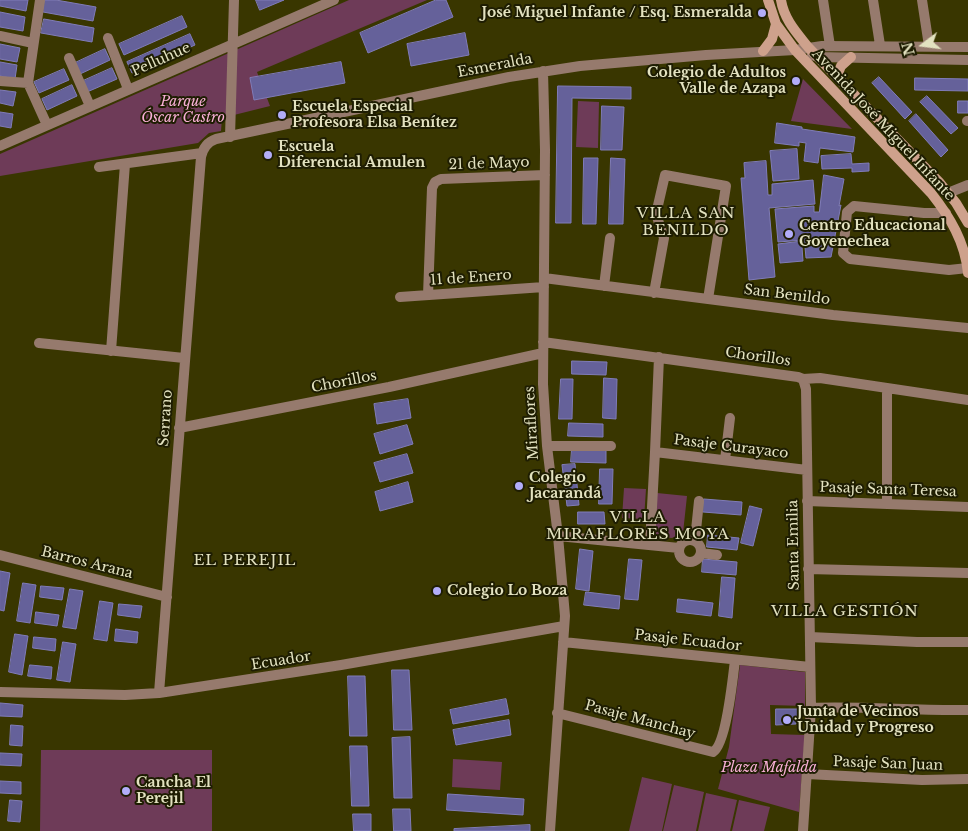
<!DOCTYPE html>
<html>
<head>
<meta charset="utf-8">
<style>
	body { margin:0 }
	#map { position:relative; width:968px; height:831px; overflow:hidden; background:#393600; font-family:"Libre Baskerville",serif }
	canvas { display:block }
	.north { position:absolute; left:898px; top:20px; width:50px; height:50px; -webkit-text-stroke:4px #1e1d02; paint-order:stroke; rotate:255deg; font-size:14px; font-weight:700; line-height:20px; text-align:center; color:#e3e2c0 }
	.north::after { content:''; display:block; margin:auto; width:18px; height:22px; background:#e3e2c0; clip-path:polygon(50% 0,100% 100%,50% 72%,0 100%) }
</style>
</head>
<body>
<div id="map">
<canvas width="968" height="831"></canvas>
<div class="north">N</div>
</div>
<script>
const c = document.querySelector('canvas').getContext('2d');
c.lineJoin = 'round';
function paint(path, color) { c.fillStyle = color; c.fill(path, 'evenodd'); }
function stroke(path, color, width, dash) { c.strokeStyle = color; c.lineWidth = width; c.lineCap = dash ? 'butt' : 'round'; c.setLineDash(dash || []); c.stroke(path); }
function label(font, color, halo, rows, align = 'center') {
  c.font = font + ' "Libre Baskerville",serif'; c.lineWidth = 4; c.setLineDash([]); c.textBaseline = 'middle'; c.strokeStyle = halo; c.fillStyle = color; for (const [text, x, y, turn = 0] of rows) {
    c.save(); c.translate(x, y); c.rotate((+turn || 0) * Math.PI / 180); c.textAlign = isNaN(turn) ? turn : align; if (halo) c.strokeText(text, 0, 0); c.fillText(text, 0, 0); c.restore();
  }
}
paint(new Path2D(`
	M349,0H427L257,72L270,106L222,118L221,131L209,133L198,143L0,176V154Z
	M803,79L852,129L791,121Z
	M578,101L599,102L598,148L576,147Z
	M624,488L646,489L644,519L622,518Z
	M657,493L687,496L683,533L672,538L653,536Z
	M740,665L805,672V706L770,705L771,734L805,735L799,812L718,789L729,747Z
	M41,750H212V831H40Z
	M453,759L502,762L500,790L452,787Z
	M642,777L672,784L662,831H629Z
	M674,785L704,792L696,831H663Z
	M706,793L737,800L730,831H698Z
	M739,800L770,807L764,831H732Z`), '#6e3b58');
const building = new Path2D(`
	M0,0H28L26,11L0,6Z
	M45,0H56L96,7L93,21L43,12Z
	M256,0H284L260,10Z
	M436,0H446L453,17L368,53L360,33Z
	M0,12L25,17L23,31L0,27Z
	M182,16L187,27L124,55L119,44Z
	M44,19L94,28L92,42L41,33Z
	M465,33L469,55L411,66L407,44Z
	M190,34L195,45L132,73L127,62Z
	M0,44L20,48L17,62L0,59Z
	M105,49L110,60L80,74L75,63Z
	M0,62L17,65L15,79L0,76Z
	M341,62L345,83L254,100L250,78Z
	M112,68L117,79L87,92L83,81Z
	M64,69L69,80L39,93L34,82Z
	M879,77L912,112L905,119L872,83Z
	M915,78L968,79V91L915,90Z
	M72,85L77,96L47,110L42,99Z
	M558,86L631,87V99L572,98L571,223H556Z
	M0,90L16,92L13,106L0,103Z
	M927,96L958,128L951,134L920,102Z
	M958,101H968V113H958Z
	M602,106L624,107L622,150H601Z
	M0,112L13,114L11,128L0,126Z
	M916,114L948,150L941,157L909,121Z
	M777,123L802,127V129L855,137L853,152L820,148L818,163L804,161L806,143L799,142V146L775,143Z
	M797,149L799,179L773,181L770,151Z
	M851,154L852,164L869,163V171L852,172V168L822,169L821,156Z
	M584,158H598L596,224H583Z
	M611,158L625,159L623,224H609Z
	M766,161L768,195H772V184L813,180L815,204L769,208L775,277L749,280L741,178H745L744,163Z
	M824,175L844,179L839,206L841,205L831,257L806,258L805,247H802L803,261L780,263L778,244L802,241V244L804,243V240L778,242L775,209L814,206V212H819Z
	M572,361L607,362L606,375L572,374Z
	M604,378L617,379L616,419L603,418Z
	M561,379H573L572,419H559Z
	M408,399L411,418L377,424L374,404Z
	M569,423L603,424V437L568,436Z
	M407,425L413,444L380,454L374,434Z
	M572,449L606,450V463L571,462Z
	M407,454L413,473L380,482L374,463Z
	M575,464L579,505L567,506L562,465Z
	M600,469H613L612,504H599Z
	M408,482L413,502L380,511L375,492Z
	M704,499L742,502L741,515L703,512Z
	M750,506L762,509L753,546L741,543Z
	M578,512H604L605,524H578Z
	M708,535L739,538L737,550L707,547Z
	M580,549L593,551L589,591L576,589Z
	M629,559L642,560L638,600L625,599Z
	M703,559L737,562L736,575L702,572Z
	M0,571L10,573L4,611L0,610Z
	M722,577L735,578L732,618L719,616Z
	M23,583L36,585L30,623L17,621Z
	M41,586L64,588L62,600L40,597Z
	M70,589L83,591L76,629L63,627Z
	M586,592L620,596L619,609L584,605Z
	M678,599L713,603L711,616L677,612Z
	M100,601L113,603L107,641L94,639Z
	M119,604L142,606L140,618L118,615Z
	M36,612L59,615L57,626L35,623Z
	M116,629L138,632L137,643L115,641Z
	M15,634L28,636L22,675L9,672Z
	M34,637L56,639L55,651L33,648Z
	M63,642L76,644L70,682L57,680Z
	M30,665L52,667L51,679L28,676Z
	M392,670H409L412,730H394Z
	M348,676H365L367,736H350Z
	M506,699L509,714L453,724L450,710Z
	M0,703L23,705L22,717L0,716Z
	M776,709H801V716L795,717L796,724L776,725Z
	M509,720L511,735L456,745L453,730Z
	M11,725L23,726L22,746L10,745Z
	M410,737L412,798H394L392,738Z
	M350,746H367L369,806H352Z
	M0,753L22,754L21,766L0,765Z
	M0,781L21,782V794L0,793Z
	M448,794L524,799L523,815L447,810Z
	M10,800L22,801L20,822L8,821Z
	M393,809H410L411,831H394Z
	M353,814H371V831H354Z
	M530,825V831H454V829Z`);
paint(building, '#65619a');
stroke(building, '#807cb8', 1);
stroke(new Path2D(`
	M40,0L28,83L47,125
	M823,0L830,46
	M873,0L880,45
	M922,0L929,46
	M0,36L33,43
	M108,38L128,89
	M812,55L818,57L968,60
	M69,58L90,106
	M543,71L545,150L543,384L547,446L558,536L565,616L550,831
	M0,81L28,83
	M967,121H968
	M230,137L234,0
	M0,146L334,0
	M99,167L202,153
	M948,193L968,185
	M946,213H924L854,206L847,212L843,253L850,259L949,270L968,268
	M544,278L833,315L968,328
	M604,286L610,238
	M654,293L664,238L656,214L665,175L726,186L708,299
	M428,295L432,188L435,182L441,179L545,175
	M400,297L544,287
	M543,342L798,377L803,379L820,378L968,400
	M39,343L184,358
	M111,351L125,164
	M803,379L806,389L811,708L803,831
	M887,388V504
	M179,428L389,387L543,353
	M547,446H611
	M655,452L659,357
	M725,460L730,418
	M807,501L968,507
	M558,536L679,548
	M679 551a11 11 0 1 1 22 0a11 11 0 1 1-22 0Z
	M695,540L699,501
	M650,544L655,452L807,470
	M701,553L717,555
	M0,555L167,597
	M808,569L968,573
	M810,637L917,642H968
	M563,642L810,667
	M0,692L125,695L159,693L341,665L564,626
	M159,693L201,157C203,148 207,142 216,139L509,77L580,66L706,55L795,50L822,46L968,47
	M811,708C863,706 915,711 968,710
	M557,713L713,752C726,745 733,677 735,660
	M807,774L922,780L968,779`), '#967a6d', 10);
stroke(new Path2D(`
	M768,0L776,24L795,50L931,193C950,217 965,242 968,273
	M781,0C784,19 796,32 808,47L940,183L956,203L968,223
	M763,51L772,39L776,24
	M837,76L841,66L851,57`), '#cea18c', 10);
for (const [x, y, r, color] of [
	[762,13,5,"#b2adf9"],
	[796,81,5,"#b2adf9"],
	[282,115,5,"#b2adf9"],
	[268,155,5,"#b2adf9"],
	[789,234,5,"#b2adf9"],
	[519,486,5,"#b2adf9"],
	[437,591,5,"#b2adf9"],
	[787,720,5,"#b2adf9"],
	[126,791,5,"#b2adf9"]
]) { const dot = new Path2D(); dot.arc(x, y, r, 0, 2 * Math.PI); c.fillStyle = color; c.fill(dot); stroke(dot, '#1e1d02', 2); }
label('bold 14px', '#e3e2c0', '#1e1d02', [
	["José Miguel Infante / Esq. Esmeralda",752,13,"right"],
	["Colegio de Adultos",786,73,"right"],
	["Valle de Azapa",786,89,"right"],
	["Escuela Especial",292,107],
	["Profesora Elsa Benítez",292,123],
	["Escuela",278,147],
	["Diferencial Amulen",278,163],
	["Centro Educacional",799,226],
	["Goyenechea",799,242],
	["Colegio",529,478],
	["Jacarandá",529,494],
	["Colegio Lo Boza",447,591],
	["Junta de Vecinos",797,712],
	["Unidad y Progreso",797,728],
	["Cancha El",136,783],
	["Perejil",136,799]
], 'left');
label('14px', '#e3e2c0', '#1e1d02', [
	["Pelluhue",161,60,-24],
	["Esmeralda",495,66,-11],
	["Avenida José Miguel Infante",883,125,47],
	["21 de Mayo",489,164,-2],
	["11 de Enero",471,278,-4],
	["San Benildo",787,295,7],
	["Chorillos",758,357,8],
	["Chorillos",344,382,-11],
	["Serrano",166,418,-86],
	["Miraflores",532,423,-93],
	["Pasaje Curayaco",731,447,7],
	["Pasaje Santa Teresa",888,490,2],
	["Santa Emilia",794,545,-91],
	["Barros Arana",87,563,14],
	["Pasaje Ecuador",688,641,6],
	["Ecuador",281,661,-9],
	["Pasaje Manchay",640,720,15],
	["Pasaje San Juan",888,764,2]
]);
label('italic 14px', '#f8afd6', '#1e1d02', [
	["Parque",183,102],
	["Óscar Castro",183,118],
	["Plaza Mafalda",769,768]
]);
c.letterSpacing = '1px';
label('15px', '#e3e2c0', '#1e1d02', [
	["VILLA SAN",686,214],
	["BENILDO",686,231],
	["VILLA",638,518],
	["MIRAFLORES MOYA",638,535],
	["EL PEREJIL",245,561],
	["VILLA GESTIÓN",845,612]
]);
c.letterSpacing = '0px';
</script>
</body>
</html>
